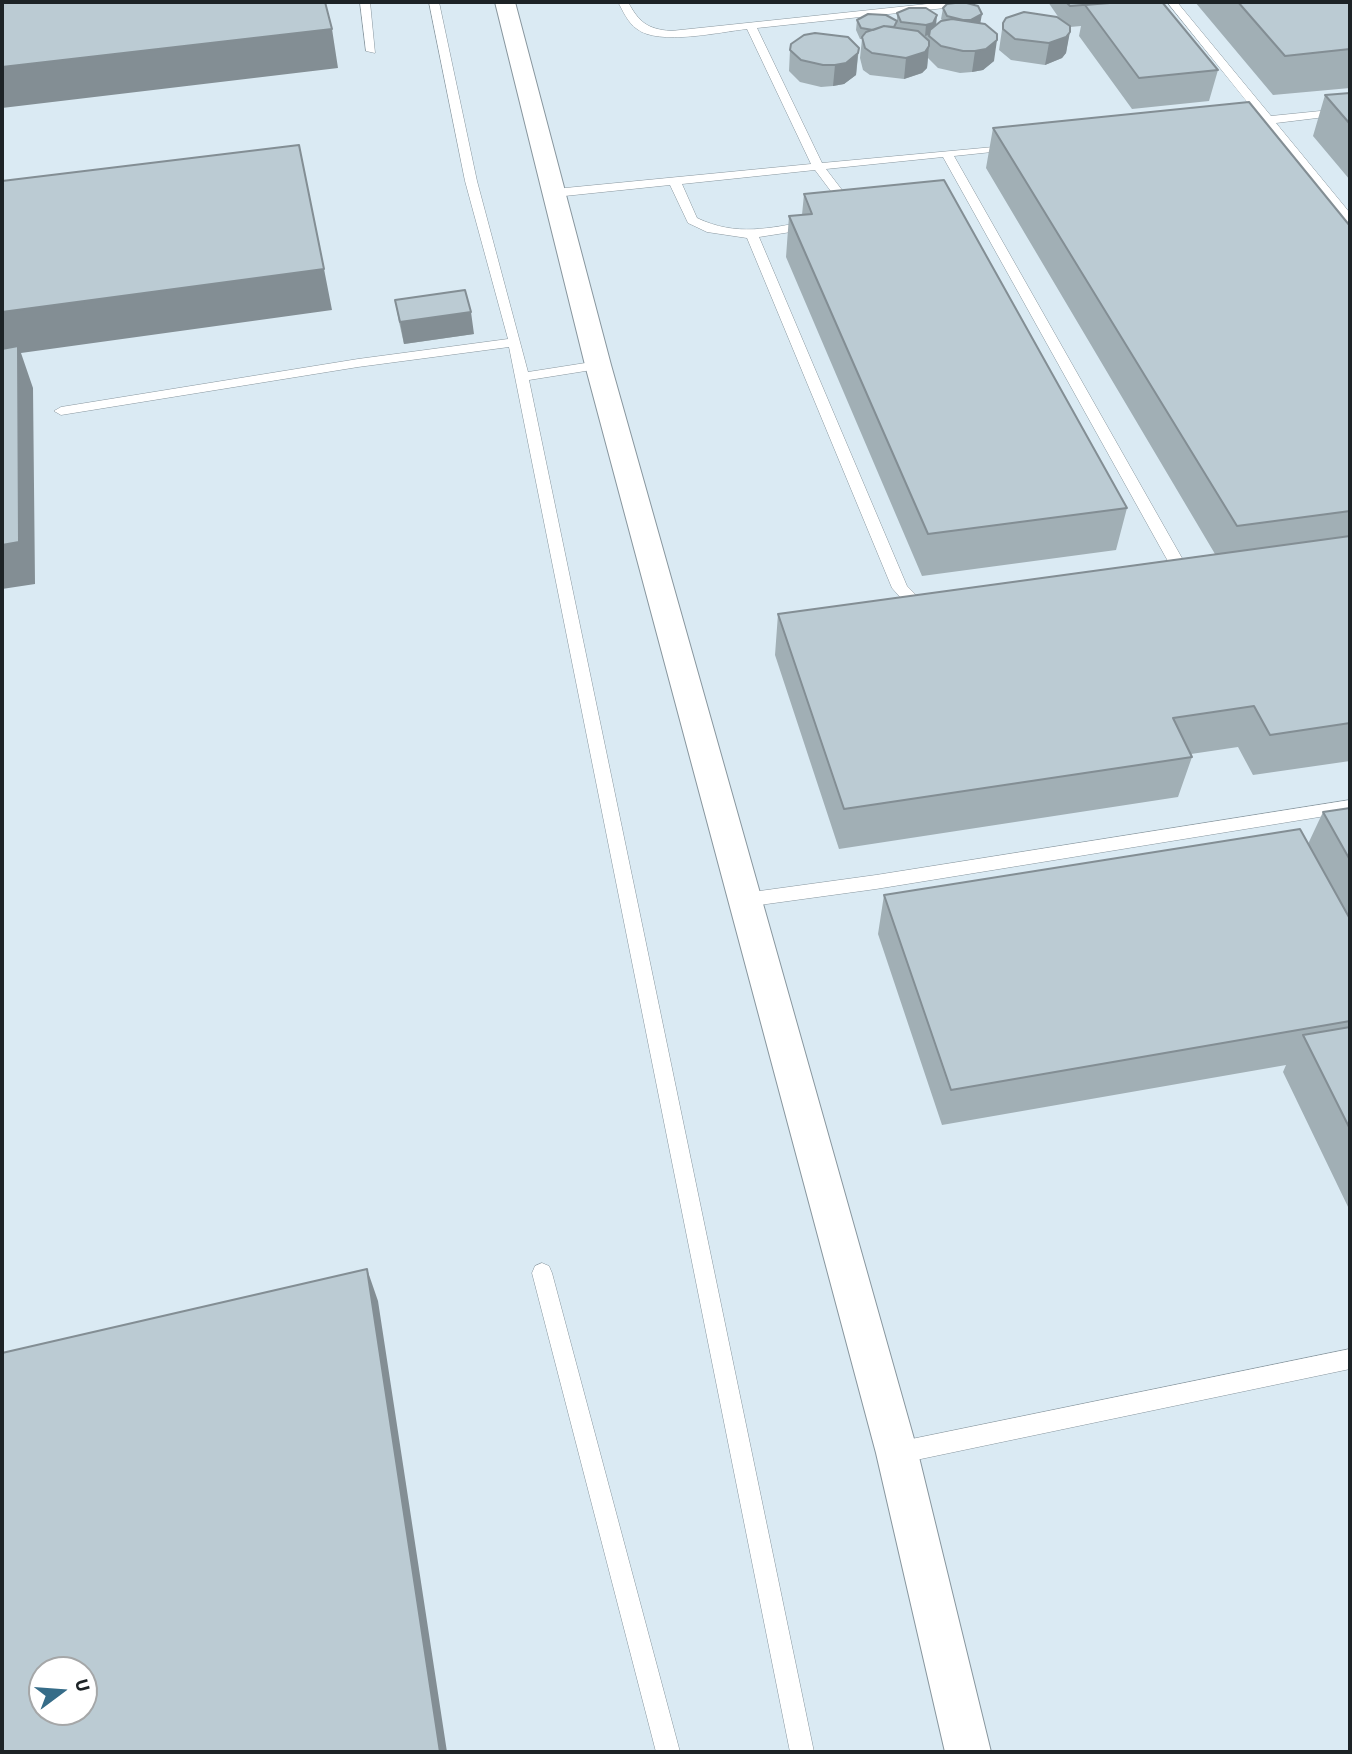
<!DOCTYPE html>
<html>
<head>
<meta charset="utf-8">
<style>
	body { margin:0 }
	#map { position:relative; width:1352px; height:1754px; overflow:hidden; background:#daeaf3; font-family:"Source Sans 3",sans-serif }
	canvas { display:block }
	.frame { position:absolute; inset:0; border:4px solid #1d2326; pointer-events:none }
	.north { position:absolute; left:28px; top:1656px; width:70px; height:70px; box-sizing:border-box; background:#fff; border:2px solid #a5a7a8; border-radius:50%; rotate:74deg; font-size:19px; font-weight:700; line-height:28px; text-align:center; color:#1d2326 }
	.north::after { content:''; display:block; margin:auto; width:24px; height:32px; background:#366c88; clip-path:polygon(50% 0,100% 100%,50% 72%,0 100%) }
</style>
</head>
<body>
<div id="map">
<canvas width="1352" height="1754"></canvas>
<div class="frame"></div>
<div class="north">U</div>
</div>
<script>
const c = document.querySelector('canvas').getContext('2d');
c.lineJoin = 'round';
function stroke(path, color, width, dash) { c.strokeStyle = color; c.lineWidth = width; c.lineCap = dash ? 'butt' : 'round'; c.setLineDash(dash || []); c.stroke(path); }
function paint(path, color) { c.fillStyle = color; c.fill(path, 'evenodd'); }
const service = new Path2D(`
	M360,2H370L375,53L366,51Z
	M429,2H439L477,181L528,372L598,361L605,365L598,369L529,380L814,1752H790L509,347L358,367L61,415L54,411L61,407L358,359L508,339L465,181Z
	M618,2H628C639,22 647,29 671,31L946,2H978L973,5L757,28L822,163L1015,145L1017,147L1011,150L954,156L1195,581L1192,585H1182L1179,581L943,157L826,169L858,211L852,215L848,214L815,170L682,184L697,218C737,237 769,228 810,221L816,225L810,229L759,237L907,586L918,597L933,600L936,604L928,609L908,606L892,588L747,238L707,232L688,223L670,185L555,197L549,193L555,189L811,164L747,29C720,32 659,46 637,29C628,23 623,11 618,2Z
	M1167,2H1177L1271,116L1350,108V114L1276,123L1350,213V225L1346,224L1265,124L1237,125V121L1260,118Z
	M1350,800V812L876,889L745,907L739,905L736,900L739,895L745,893L876,875Z
	M542,1263L549,1266L552,1273L680,1752H656L532,1273L535,1266Z
	M1350,1349V1369L897,1464L889,1461L886,1453L889,1445L897,1442Z`);
const minor = new Path2D(`
	M495,2H515L611,365L918,1453L991,1752H945L876,1453L585,365Z`);
stroke(service, '#88969e', 1);
stroke(minor, '#88969e', 2);
paint(service, '#fff');
paint(minor, '#fff');
paint(new Path2D(`
	M1048,2H1162L1218,70L1209,101L1132,109L1079,36L1081,26L1070,27L1066,53L1062,58L1045,65L1011,60L999,50L1003,23L1059,18Z
	M1195,2H1350V88L1273,95Z
	M943,8L981,23L994,61L983,70L972,72L960,73L938,68L928,58L927,68L922,73L904,79L870,75L863,70L860,58L862,39H860L856,30L857,20L897,21V13L936,26L943,21L941,19Z
	M859,48L856,75L844,84L833,86L821,87L800,82L789,71L790,50Z
	M1350,93V180L1313,136L1325,95Z
	M993,128L1350,226V761L1253,775L1238,747L1191,754L1192,757L1178,797L839,849L775,655L778,614L1215,554L986,168Z
	M804,194L1127,508L1116,550L922,576L786,257L789,216L802,215Z
	M395,300L474,334L404,344L399,322Z
	M1350,808V1211L1283,1072L1286,1065L942,1125L878,934L884,895L1308,844L1323,812Z`), '#a1afb5');
paint(new Path2D(`
	M982,14L980,25L970,30L971,20Z
	M937,15L936,26L932,34L925,36L926,25Z
	M332,29L338,68L2,108V67Z
	M1070,32L1066,53L1062,58L1045,65L1049,43Z
	M997,40L994,61L983,70L972,72L975,51Z
	M929,46L927,68L922,73L904,79L906,58Z
	M858,53L856,75L844,84L833,86L835,65Z
	M324,269L332,310L21,353L33,388L35,584L2,589V312Z
	M471,312L474,334L404,344L400,322Z
	M367,1269L378,1301L447,1752H440Z`), '#838e94');
const building = new Path2D(`
	M2,2H325L332,29L2,67Z
	M963,2L978,6L982,14L971,20H963L947,16L943,8L947,4Z
	M1066,2H1121L1070,6Z
	M1122,2H1162L1218,70L1139,78L1085,5Z
	M1238,2H1350V49L1285,56Z
	M909,8H926L937,15L933,23L926,25L901,22L897,13Z
	M1024,12L1057,17L1070,26V32L1066,37L1049,43L1015,39L1003,29V23L1006,18Z
	M868,14L886,15L897,21L894,27L884,26L873,30L861,28L857,20Z
	M952,19L985,24L997,34V40L986,49L975,51H963L941,46L929,36L930,30L941,21Z
	M884,26L918,31L929,41V46L925,52L906,58L872,53L865,48L862,37L866,32Z
	M815,33L848,37L859,48L858,53L846,63L835,65H823L801,60L790,50L791,44L804,35Z
	M1350,93V124L1325,95Z
	M1249,102L1350,226V511L1237,526L993,128Z
	M299,145L324,269L2,312V181Z
	M944,180L1127,508L928,534L789,216L812,214L804,194Z
	M465,290L471,312L400,322L395,300Z
	M18,346L19,542L2,545V349Z
	M1350,536V723L1270,735L1254,706L1173,718L1192,757L844,809L778,614Z
	M1350,808V860L1323,812Z
	M1300,829L1350,919V1021L951,1090L884,895Z
	M1350,1027V1129L1303,1035Z
	M367,1269L440,1752H2V1353ZM42,1670H84V1712H42Z`);
paint(building, '#bbcbd3');
stroke(building, '#838e94', 2);
</script>
</body>
</html>
